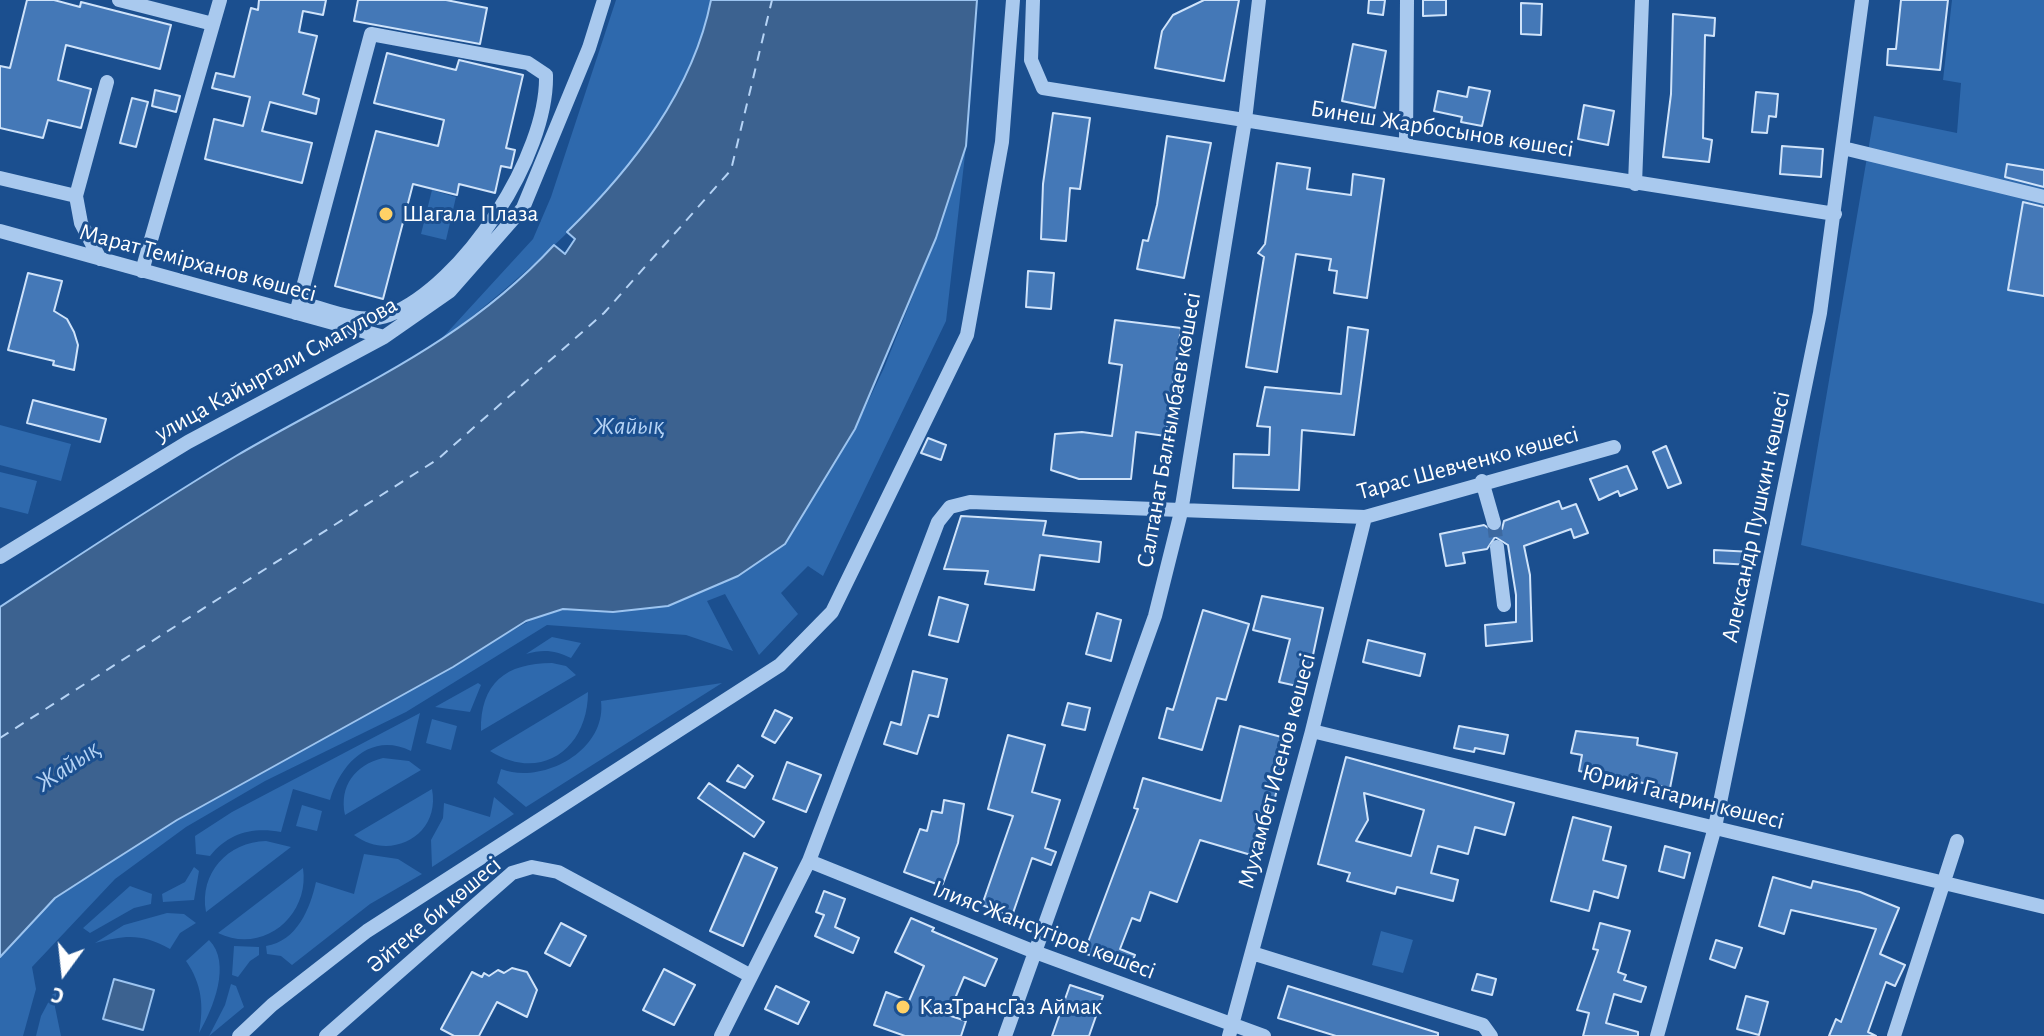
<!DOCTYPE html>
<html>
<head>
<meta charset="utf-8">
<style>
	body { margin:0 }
	#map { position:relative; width:2044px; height:1036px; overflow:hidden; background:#1b4f8f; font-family:"Alegreya Sans",sans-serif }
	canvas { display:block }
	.north { position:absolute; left:24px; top:932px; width:80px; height:80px; -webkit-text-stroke:6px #1b4f8f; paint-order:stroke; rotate:195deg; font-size:22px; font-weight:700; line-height:32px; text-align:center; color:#fff }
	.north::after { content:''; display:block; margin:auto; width:28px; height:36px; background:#fff; clip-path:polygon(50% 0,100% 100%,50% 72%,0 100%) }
</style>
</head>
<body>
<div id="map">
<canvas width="2044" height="1036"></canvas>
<div class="north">С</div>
</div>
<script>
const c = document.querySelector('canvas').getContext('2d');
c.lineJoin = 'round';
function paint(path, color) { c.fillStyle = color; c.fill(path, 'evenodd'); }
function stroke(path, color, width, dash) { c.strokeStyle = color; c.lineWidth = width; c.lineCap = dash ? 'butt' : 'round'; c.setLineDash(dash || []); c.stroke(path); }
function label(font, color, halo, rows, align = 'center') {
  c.font = font + ' "Alegreya Sans",sans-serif'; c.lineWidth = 6; c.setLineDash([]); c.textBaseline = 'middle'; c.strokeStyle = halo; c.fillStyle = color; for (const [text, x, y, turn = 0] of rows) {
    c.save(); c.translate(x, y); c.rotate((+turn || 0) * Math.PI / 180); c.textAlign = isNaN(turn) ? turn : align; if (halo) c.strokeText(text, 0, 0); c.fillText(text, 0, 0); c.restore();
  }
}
paint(new Path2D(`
	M616,0H711C682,147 545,259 433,348L533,239L551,197Z
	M1952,0H2044V604L1801,545L1874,116L1957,133L1961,83L1943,80Z
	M966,146L946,321L823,576L808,566L781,593L798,614L759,655L725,594L707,601L733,651L686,635L547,625L406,712L265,781L186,827L115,879L32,967L36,989L23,1036H0V957L55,898L177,820L540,615L578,607L613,612L785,544L855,429L884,368L936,238Z
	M432,190L456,197L446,240L421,234Z
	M0,425L71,444L61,481L0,465Z
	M0,472L37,481L28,514L0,507Z
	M552,637L581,643L571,658C555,650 543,649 526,654Z
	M552,663L566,666L576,675L481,731C480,683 506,663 552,663Z
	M478,683L481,685L470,712L435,707Z
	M722,683L526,807L497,783L501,769C542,785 607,751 601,701Z
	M588,692C588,749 541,783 490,751Z
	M420,713L411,751C371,731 340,764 330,800L293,789L281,832C252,827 229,833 210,856L196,854L195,836L232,812Z
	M432,719L457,726L451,750L426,743Z
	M383,758L409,761L421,770L345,815C339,786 355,765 383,758Z
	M432,789C441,836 390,862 354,835Z
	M494,797L514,814L432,867L431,840L443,818L444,803L490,817Z
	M302,805L322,811L317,831L296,826Z
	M266,841L291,847L206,912C199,873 228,842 266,841Z
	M364,854L398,859L422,874L370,904L292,965L281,956L267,954L266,946C297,941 310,909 316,882L354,894Z
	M194,867L199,871L194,900L163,902L162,894L185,882Z
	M303,868C310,916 263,955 218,933Z
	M130,886L152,894L151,904L134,908L90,933L83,928Z
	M167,913L184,914L196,923L180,933L170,949C142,933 125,935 95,943L124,925Z
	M1381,931L1413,940L1403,973L1372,965Z
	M209,940C232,963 213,1009 199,1033C204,1006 202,984 186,961Z
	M234,946L259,947V955L250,961L238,977L232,975Z
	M231,984L236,986L244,1007L209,1036L225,1005Z
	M57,986L55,1007L61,1036H36L41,1016Z`), '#2e69ad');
const water = new Path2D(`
	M711,0H977L966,146L936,238L855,429L785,544L738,576L668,606L613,612L563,609L526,621L453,667L177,820L103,867L55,898L0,957V607C78,556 156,504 236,456C350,389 461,346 554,245L565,254L575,239L567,232C632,168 693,91 711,0Z
	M114,979L154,990L143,1030L103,1019Z`);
paint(water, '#3c6290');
stroke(water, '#9cc4f0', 2);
stroke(new Path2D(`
	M0,738L438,459L604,313L731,170L772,0`), '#b5d3f5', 2, [10, 8]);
const building = new Path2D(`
	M27,0H54L80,7L81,2L171,25L160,69L66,45L58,80L91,89L81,128L48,120L43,138L0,128V66L10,68Z
	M259,0H326L323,15L303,11L299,32L317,36L303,94L319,99L316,114L270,102L262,131L312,143L302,183L205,159L214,119L243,126L250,97L212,88L216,73L234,77L251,8L258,10Z
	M358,0H446L487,8L480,44L354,21Z
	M1204,0H1239L1224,81L1155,68L1162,31L1173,15Z
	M1369,0H1385L1383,15L1368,13Z
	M1423,0H1446V15L1423,16Z
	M1901,0H1948L1940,70L1887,65L1888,49H1896Z
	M1521,3L1542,4L1541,35L1521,34Z
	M1673,14L1715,18L1714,36L1705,35L1703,138L1712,140L1709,162L1663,157L1671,94Z
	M1353,44L1386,51L1375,108L1342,101Z
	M387,53L456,70L459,60L523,75L506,148L515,150L511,168L501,166L495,193L459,184L457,195L413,184L383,299L335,286L376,131L438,146L444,120L374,103Z
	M1469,87L1490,91L1482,126L1461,122L1462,117L1434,111L1438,91L1467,97Z
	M155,90L180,96L176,112L152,106Z
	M1756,92L1778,94L1776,117L1769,116L1767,133L1752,132Z
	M132,98L148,102L136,147L120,143Z
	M1584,105L1614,111L1608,145L1578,139Z
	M1053,113L1090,118L1080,189L1070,188L1066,241L1041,239L1043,184Z
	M1167,136L1211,143L1184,278L1137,269L1143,240L1148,241L1157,205Z
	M1782,146L1823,149L1821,177L1780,174Z
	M1277,163L1310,168L1307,189L1351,195L1353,174L1384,179L1367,298L1334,293L1337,271L1329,270L1331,259L1296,254L1277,372L1246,367L1264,257L1258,253L1265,244Z
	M2007,164L2044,170V187L2005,177Z
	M2023,202L2044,207V296L2008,290Z
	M1028,271L1054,273L1051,309L1026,307Z
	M28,273L62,281L54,311L67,319L74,332L78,345L74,370L53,365L54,361L8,350Z
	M1115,320L1181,328L1166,436L1136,432L1131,479H1079L1051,470L1055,434L1082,432L1112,436L1122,365L1109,363Z
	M1348,327L1368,330L1354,435L1302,430L1299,490L1233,488L1234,454L1269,455L1270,427L1257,426L1265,387L1341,394Z
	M33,400L106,419L100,442L27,423Z
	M928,438L946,445L941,460L921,453Z
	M1666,446L1681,483L1668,488L1653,452Z
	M1627,466L1637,489L1620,496L1618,491L1599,500L1590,479Z
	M1559,501L1562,509L1576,504L1588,533L1574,538L1571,529L1524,546L1530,575L1532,641L1486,646L1485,625L1516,622V595L1508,545L1495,537L1487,549L1463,553L1465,563L1446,566L1440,534L1484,525L1496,533L1502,529L1504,521Z
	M961,516L1046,521L1043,535L1101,542L1099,562L1040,555L1034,590L985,584L988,571L944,569Z
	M1714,550L1753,552V565L1714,563Z
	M1262,596L1323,608L1306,688L1279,682L1290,639L1253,630Z
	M939,597L968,605L958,642L929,635Z
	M1203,610L1249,624L1226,700L1217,698L1202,750L1159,738L1167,708L1173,710Z
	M1097,613L1121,620L1111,661L1086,654Z
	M1368,640L1425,654L1420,676L1363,662Z
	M913,671L947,679L938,717L929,715L917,754L884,744L891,722L901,725Z
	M1068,703L1090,708L1085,730L1062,725Z
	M775,710L792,718L775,743L762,736Z
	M1240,726L1289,739L1273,806L1265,804L1251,855L1200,840L1177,902L1150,892L1140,921L1132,918L1120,949L1135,955L1129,970L1084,953L1138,809L1134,808L1143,778L1221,801Z
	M1459,726L1508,735L1504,754L1475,748L1474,752L1454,748Z
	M1576,731L1638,738L1637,745L1677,753L1670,788L1579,771L1582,755L1571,753Z
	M1008,735L1045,745L1032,792L1060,800L1045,848L1056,852L1051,865L1032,858L1012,916L982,905L1013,816L988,809Z
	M1346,757L1514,803L1505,835L1475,827L1468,854L1438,846L1431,873L1458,880L1453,901L1397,887L1395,894L1347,881L1350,873L1318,864ZM1364,793L1424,810L1411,856L1356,841L1368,820Z
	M787,762L821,775L806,812L773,799Z
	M738,765L753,776L745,788L727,781Z
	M709,783L764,822L754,837L698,798Z
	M944,800L964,804L958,843L942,886L904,872L920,829L927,831L932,811L942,813Z
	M1573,817L1611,827L1603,860L1626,866L1618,898L1594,891L1589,911L1551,901Z
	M1665,846L1690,853L1684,878L1659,871Z
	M744,853L777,868L743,946L710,931Z
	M1773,877L1811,888L1813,881L1860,892L1899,908L1880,954L1905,965L1895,986L1886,982L1868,1032L1876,1036H1829L1836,1019L1841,1022L1876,929L1791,910L1784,934L1759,926Z
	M824,891L845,899L835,927L859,938L853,953L815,936L824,915L816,912Z
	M911,918L934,928L932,931L997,959L985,986L964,977L948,1015L966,1021L961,1036H905L874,1025L886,992L909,1001L924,966L895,952Z
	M561,923L586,936L570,966L545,953Z
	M1600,923L1630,931L1618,972L1626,975L1624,980L1646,987L1641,1002L1614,994L1606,1023L1638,1032V1036H1583L1589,1013L1577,1010L1598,950L1593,949Z
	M1716,940L1742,948L1735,968L1710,959Z
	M512,968L527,972L537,990L527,1017L497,1002L479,1036H454L441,1029L472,972L482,977L484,973L489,976L498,970L504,973Z
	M664,969L695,985L674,1025L643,1010Z
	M1477,974L1496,979L1492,995L1472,990Z
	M1070,985L1103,996L1089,1036H1052Z
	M776,986L809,1002L798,1024L765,1009Z
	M1288,986L1438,1033V1036H1336L1278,1018Z
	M1746,996L1768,1002L1759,1035L1737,1029Z`);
paint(building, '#4478b7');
stroke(building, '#cfe3fa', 2);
stroke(new Path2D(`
	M1494,523L1497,547`), '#3d69a0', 14, [14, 7]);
stroke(new Path2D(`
	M119,0L213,24
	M1033,0L1031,60L1043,88L1835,214
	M1406,144L1407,0
	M1843,148L2044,197
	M0,178L76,196L81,223L100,259
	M1635,184L1642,0
	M76,196L107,82
	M0,231L384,337
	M142,271L220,0
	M296,313L299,302L371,34L528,63L546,75C548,155 464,285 389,315C361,326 326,309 299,302
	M1482,481L1494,523
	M1497,547L1504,605
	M0,557L188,442L384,337L450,291L523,208L589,48L604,0
	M1312,731L2044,907
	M809,861L1035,952L1264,1036
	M1252,953L1483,1025L1491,1036
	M239,1036L272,1005L367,931L780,665L832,612L967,335L1002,142L1013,0
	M326,1036L512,873L532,867L558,872L751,976
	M721,1036L809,861L938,522L950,507L970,502L1365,517L1614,447
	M1005,1036L1155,616L1181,512L1245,120L1259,0
	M1229,1036L1312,731L1365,517
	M1657,1036L1715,827L1820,313L1862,0
	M1894,1036L1957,841`), '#a9c9ee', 14);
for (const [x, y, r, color] of [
	[386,214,8,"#ffd166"],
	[903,1007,8,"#ffd166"]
]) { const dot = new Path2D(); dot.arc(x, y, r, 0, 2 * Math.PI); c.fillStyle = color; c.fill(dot); stroke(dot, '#1b4f8f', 3); }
label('24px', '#fff', '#1b4f8f', [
	["Бинеш Жарбосынов көшесі",1442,129,9],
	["Марат Темірханов көшесі",198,263,15],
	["улица Кайыргали Смагулова",276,369,-29],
	["Салтанат Балғымбаев көшесі",1169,430,-80],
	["Тарас Шевченко көшесі",1468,463,-15],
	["Александр Пушкин көшесі",1756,517,-78],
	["Мухамбет Исенов көшесі",1277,771,-75],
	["Юрий Гагарин көшесі",1683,797,14],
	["Әйтеке би көшесі",434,915,-40],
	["Ілияс Жансүгіров көшесі",1044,930,21]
]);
label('24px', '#fff', '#1b4f8f', [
	["Шагала Плаза",402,214],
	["КазТрансГаз Аймак",919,1007]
], 'left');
label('italic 26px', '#b5d3f5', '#1b4f8f', [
	["Жайық",629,426],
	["Жайық",68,766,-34]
]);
</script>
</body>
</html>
